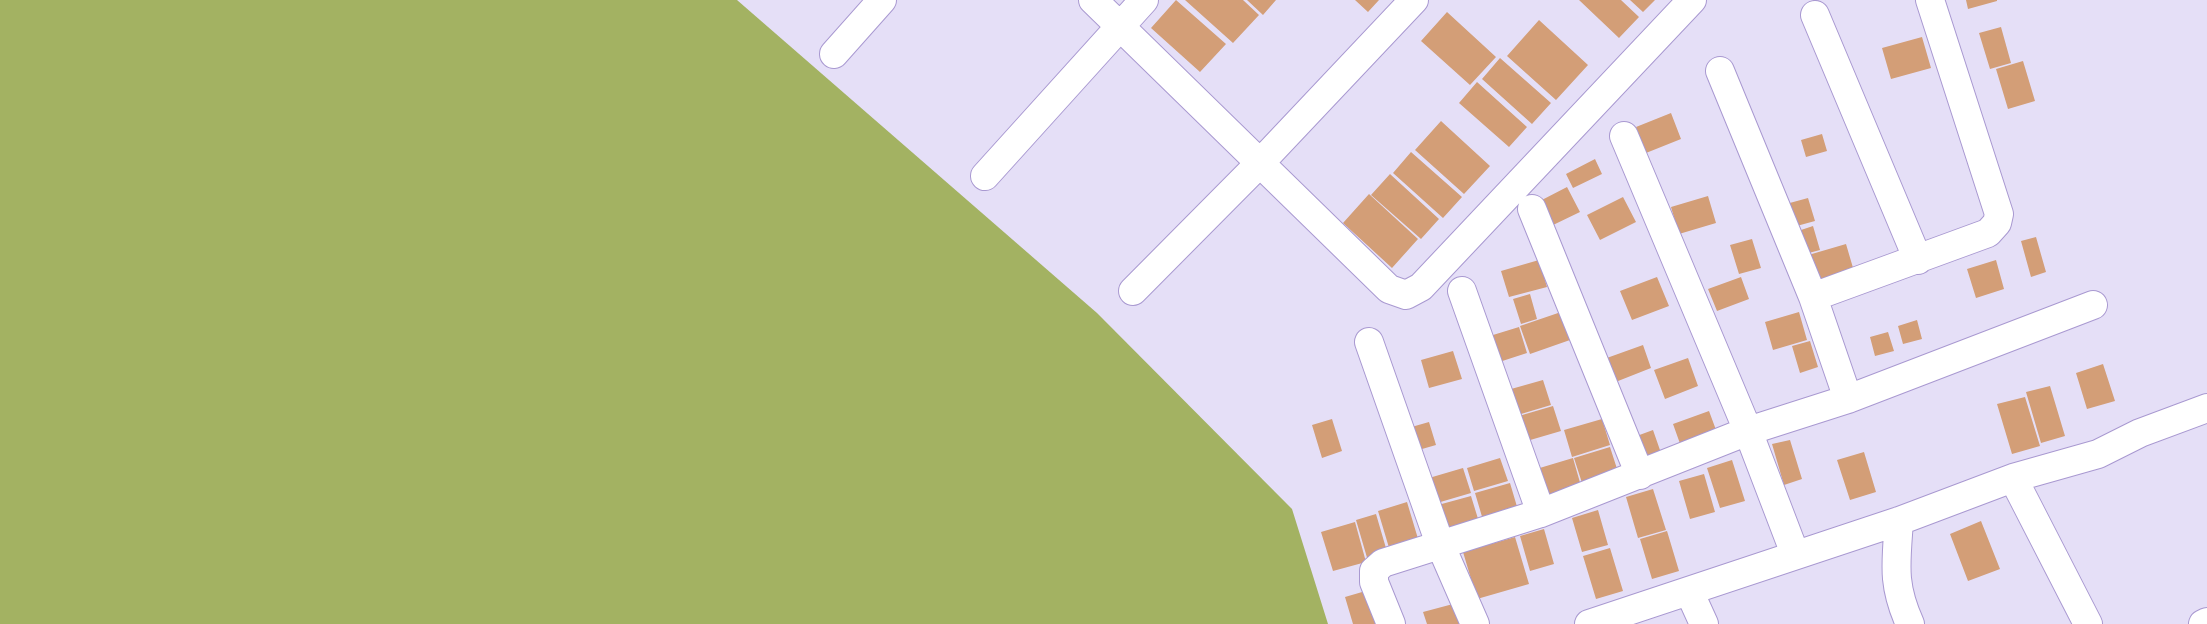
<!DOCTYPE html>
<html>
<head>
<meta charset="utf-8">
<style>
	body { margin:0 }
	canvas { display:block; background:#e5dff7 }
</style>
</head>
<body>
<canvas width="2207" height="624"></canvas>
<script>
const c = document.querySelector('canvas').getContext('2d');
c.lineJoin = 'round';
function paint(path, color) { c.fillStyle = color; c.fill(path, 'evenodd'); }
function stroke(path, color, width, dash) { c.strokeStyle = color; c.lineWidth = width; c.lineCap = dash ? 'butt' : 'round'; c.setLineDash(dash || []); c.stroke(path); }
paint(new Path2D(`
	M0,0H737L1097,313L1292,509L1328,624H0Z`), '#a3b262');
paint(new Path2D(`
	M1176,0L1226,44L1200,72L1151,28Z
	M1185,0H1243L1259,15L1233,43Z
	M1247,0H1276L1263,15Z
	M1355,0H1379L1368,12Z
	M1579,0H1621L1639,17L1619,38Z
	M1630,0H1655L1643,12Z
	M1966,0H1997V1L1968,9Z
	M1447,12L1496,57L1470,85L1421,41Z
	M1539,20L1588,65L1556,100L1507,56Z
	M2001,27L2011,63L1990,69L1979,33Z
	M1922,37L1931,68L1891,79L1882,48Z
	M1500,58L1551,103L1532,124L1482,79Z
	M2023,61L2035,101L2008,109L1996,69Z
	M1477,82L1527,127L1509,147L1459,103Z
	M1671,113L1681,139L1646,153L1636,127Z
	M1441,121L1490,166L1464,194L1415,150Z
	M1822,134L1827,151L1806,157L1801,140Z
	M1411,152L1462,197L1443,218L1393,173Z
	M1595,159L1602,174L1573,188L1566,174Z
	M1390,174L1439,219L1421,239L1371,195Z
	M1567,187L1580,212L1551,226L1538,202Z
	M1369,194L1418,239L1392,268L1343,223Z
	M1708,196L1716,223L1679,234L1671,207Z
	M1623,197L1636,222L1600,240L1587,215Z
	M1808,198L1815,221L1793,227L1786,204Z
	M1813,226L1820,250L1805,254L1798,231Z
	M2036,237L2046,272L2031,277L2021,241Z
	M1752,239L1761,268L1739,274L1730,245Z
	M1846,244L1856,278L1815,289L1805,256Z
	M1539,260L1547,287L1509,297L1501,271Z
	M1996,260L2004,289L1976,298L1967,269Z
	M1657,277L1669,306L1632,320L1620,291Z
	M1741,277L1749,299L1717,311L1708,289Z
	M1530,294L1537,319L1521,324L1513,299Z
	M1561,312L1570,340L1530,354L1520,326Z
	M1799,312L1807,340L1773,350L1765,322Z
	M1917,320L1922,339L1903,344L1898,326Z
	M1519,327L1527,353L1490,365L1480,339Z
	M1888,332L1894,351L1875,356L1870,337Z
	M1810,341L1818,367L1800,373L1792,346Z
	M1643,345L1651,368L1613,383L1604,359Z
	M1453,351L1462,379L1429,388L1421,360Z
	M1688,358L1698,386L1665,399L1654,370Z
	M2103,364L2115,401L2087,409L2076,373Z
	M1543,380L1551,405L1511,417L1504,391Z
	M2050,386L2065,436L2041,443L2026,392Z
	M2025,397L2040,446L2012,454L1997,404Z
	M1553,406L1561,431L1520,443L1512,418Z
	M1709,411L1719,438L1683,452L1673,424Z
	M1332,419L1342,451L1322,458L1312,425Z
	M1602,419L1610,445L1572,457L1564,430Z
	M1429,422L1436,445L1415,451L1408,428Z
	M1653,430L1661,453L1643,459L1634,437Z
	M1790,440L1802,479L1784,485L1772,444Z
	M1610,447L1619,475L1583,486L1574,458Z
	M1864,452L1876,492L1850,500L1837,460Z
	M1500,458L1508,481L1474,491L1467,468Z
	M1573,458L1581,486L1541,498L1533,470Z
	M1732,460L1745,501L1720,508L1707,468Z
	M1463,468L1471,493L1437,503L1429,478Z
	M1704,474L1715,512L1690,519L1679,481Z
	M1510,483L1518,510L1483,520L1475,493Z
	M1653,489L1666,530L1638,538L1626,497Z
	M1471,496L1479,522L1446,532L1438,505Z
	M1407,502L1419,542L1390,551L1378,511Z
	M1598,510L1608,545L1582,552L1572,518Z
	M1376,514L1388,555L1368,561L1356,520Z
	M1981,521L2000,569L1968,581L1950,534Z
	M1355,522L1366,562L1333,571L1321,532Z
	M1544,529L1554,564L1530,571L1520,536Z
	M1667,531L1679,571L1652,579L1640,539Z
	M1515,537L1529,584L1477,599L1463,552Z
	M1610,548L1623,591L1596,599L1583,556Z
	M1369,590L1377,624H1353L1345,597Z
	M1453,604L1459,624H1427L1423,612Z`), '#d39e77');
const minor = new Path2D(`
	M1093,0L1389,289L1406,295L1421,287L1692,0
	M1815,15L1918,260
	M834,54L882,0
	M1720,71L1813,297
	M1624,136L1748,431L1795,554
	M985,176L1144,0
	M1532,209L1640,475
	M1133,291L1260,163L1414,0
	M1462,291L1541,513
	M1369,342L1440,544L1475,624
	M1848,399L1813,297L1988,233L1997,223L1999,214L1930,0
	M2013,478L2088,624
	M1899,521C1896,564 1892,584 1910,624
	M1689,591L1704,624
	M1391,624L1374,582V571L1383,563L1541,513L1748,431L1848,399L2093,305
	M1589,624L1899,521L2013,478L2098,454L2140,433L2207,408
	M2203,624L2207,622`);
stroke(minor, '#a999d1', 30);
stroke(minor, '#fff', 28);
</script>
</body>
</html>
